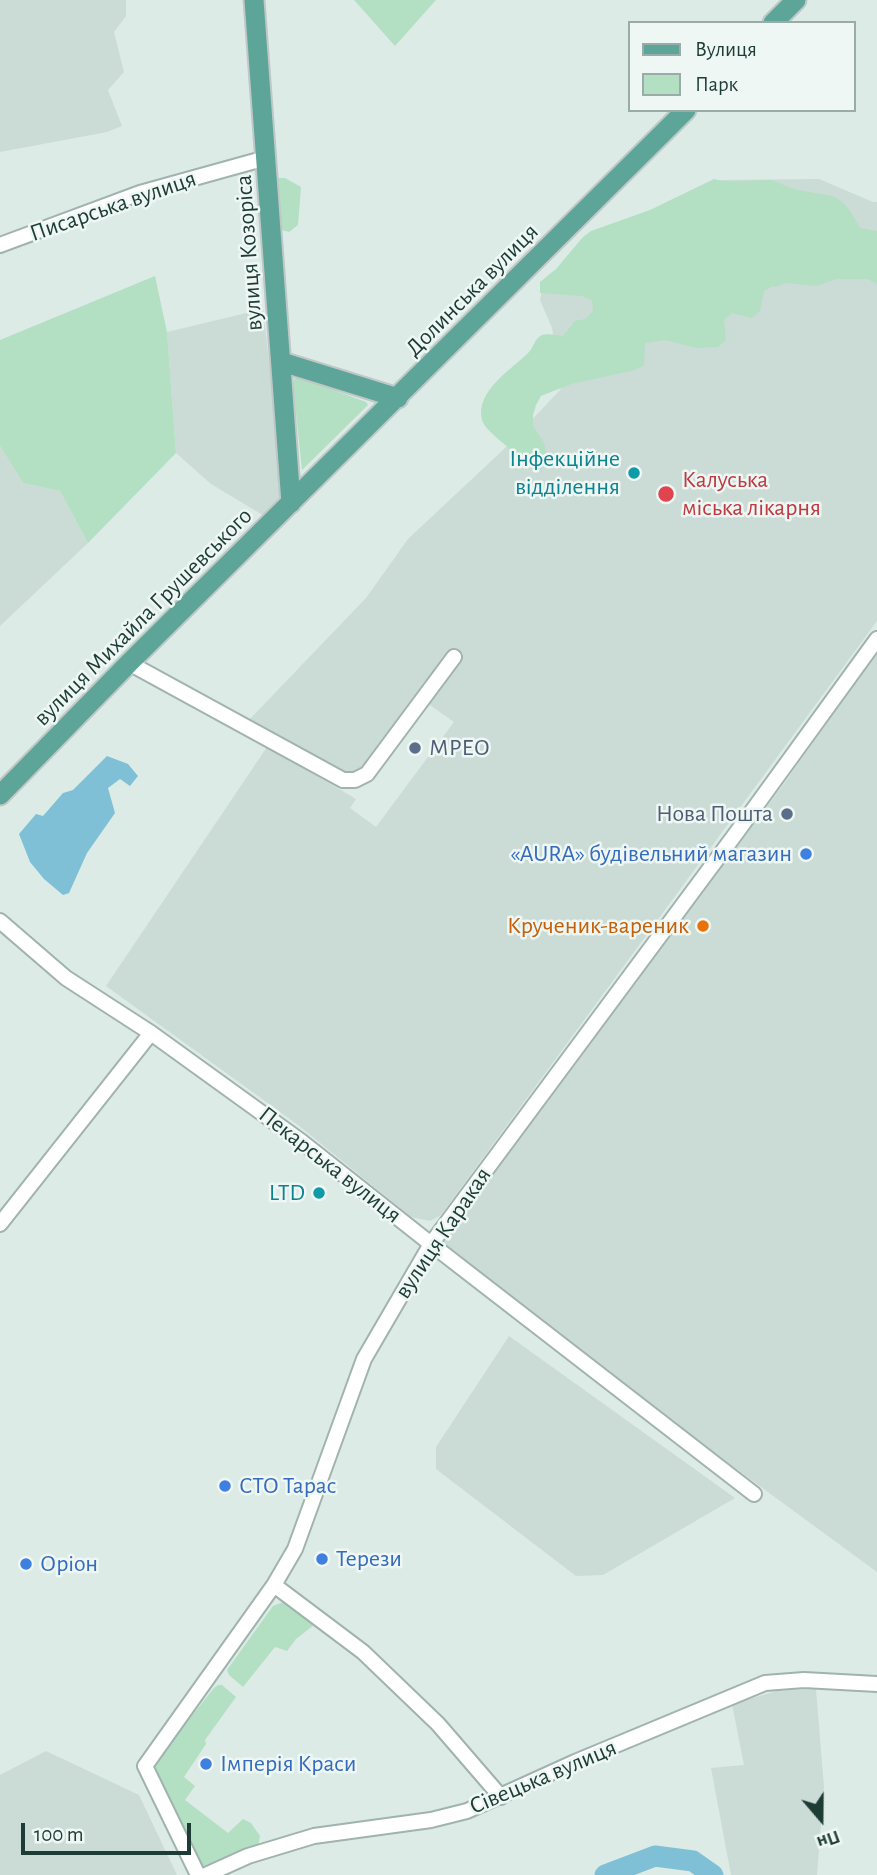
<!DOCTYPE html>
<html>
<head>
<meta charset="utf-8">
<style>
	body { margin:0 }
	#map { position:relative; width:877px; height:1875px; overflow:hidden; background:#ddebe6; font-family:"Alegreya Sans",sans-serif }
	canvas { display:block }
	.legend { position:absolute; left:628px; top:21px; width:228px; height:91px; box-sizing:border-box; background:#eef7f3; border:2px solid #9aaca7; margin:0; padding:9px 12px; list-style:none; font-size:21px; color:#1d3c36 }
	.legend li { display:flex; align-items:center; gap:14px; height:35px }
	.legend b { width:35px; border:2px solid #9aaca7 }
	.north { position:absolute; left:786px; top:1784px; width:70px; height:70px; -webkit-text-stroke:5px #eef7f3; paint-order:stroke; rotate:160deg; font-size:19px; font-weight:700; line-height:28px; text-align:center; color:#1d3c36 }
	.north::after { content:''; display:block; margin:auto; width:24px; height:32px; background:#1d3c36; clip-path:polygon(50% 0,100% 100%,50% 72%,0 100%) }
	.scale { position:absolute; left:21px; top:1823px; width:170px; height:32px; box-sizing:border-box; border:4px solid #1d3c36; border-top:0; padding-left:9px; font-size:21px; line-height:24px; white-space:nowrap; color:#1d3c36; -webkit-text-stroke:5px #eef7f3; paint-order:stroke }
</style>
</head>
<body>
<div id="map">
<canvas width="877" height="1875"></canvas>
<ul class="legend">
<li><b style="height:9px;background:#5da599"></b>Вулиця</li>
<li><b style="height:19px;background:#b3dfc3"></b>Парк</li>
</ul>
<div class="north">Пн</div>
<div class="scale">100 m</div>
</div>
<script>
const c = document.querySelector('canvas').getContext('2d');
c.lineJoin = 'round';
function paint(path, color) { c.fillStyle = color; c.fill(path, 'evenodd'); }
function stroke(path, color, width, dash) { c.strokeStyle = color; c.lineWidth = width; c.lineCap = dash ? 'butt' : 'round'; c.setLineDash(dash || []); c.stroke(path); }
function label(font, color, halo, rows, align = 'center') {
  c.font = font + ' "Alegreya Sans",sans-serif'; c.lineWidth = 5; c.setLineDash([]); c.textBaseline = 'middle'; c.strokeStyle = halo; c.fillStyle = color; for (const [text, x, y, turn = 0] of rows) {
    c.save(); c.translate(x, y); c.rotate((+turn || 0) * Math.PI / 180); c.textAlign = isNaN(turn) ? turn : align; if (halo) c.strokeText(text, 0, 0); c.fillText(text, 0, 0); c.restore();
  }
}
paint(new Path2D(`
	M0,0H126V16L114,32L124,72L108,90L122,126L107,132L0,152Z
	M819,179L873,202H877V621L441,1215L430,1221L411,1217L298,1125L106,986L267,747L356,799L350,808L376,827L454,722L417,696L361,771L349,776L342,774L249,720L366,598L408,539L504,449L561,389L552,328L540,300L543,285L674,199L720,180Z
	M263,309L282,474L280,502L266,517L211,484L176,453L167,332Z
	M0,446L23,483L60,491L88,543L0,626Z
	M877,652V1572L637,1396L440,1243L600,1026L672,933L783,785Z
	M509,1336L735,1498L603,1575L576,1576L436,1469V1447Z
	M816,1689L824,1787L817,1875H731L711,1768L744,1765L732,1704L777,1691Z
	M46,1751L139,1795L177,1875H0V1775Z`), '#cbdbd5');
paint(new Path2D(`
	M354,0H436L395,46Z
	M278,178H285L301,187L298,225L289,232L278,229L275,180Z
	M714,179C732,184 750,180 769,180C778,181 786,187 795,189C833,199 839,187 860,228L877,231V284L868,279H836L817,286L786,283L776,287L773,286L764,291L760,311L752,318L732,313L724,320L726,340L718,347L697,348L665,340L645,343L644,365L635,370L571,384L541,396L536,405L533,415V426L544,443L546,453V463L539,470C527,461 485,433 482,420C475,391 511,370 529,352C534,347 534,339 542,335C547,333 557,335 563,336L575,321L586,319L593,311L592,300L582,296L540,293V282L556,269L583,237L591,231L650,210Z
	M155,276L167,332L176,453L88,543L60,491L23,483L0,446V340Z
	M299,377L366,402L368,405L302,470L293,384L294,379Z
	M286,1601L314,1625L296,1639L287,1651L275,1647L243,1687L229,1675L227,1670L273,1606Z
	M218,1685H222L236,1697L205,1740L206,1744L184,1777L195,1786L185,1800L228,1833L243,1819L251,1823L260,1836L258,1847L201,1871L155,1771L157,1762L162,1753L214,1688Z`), '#b3dfc3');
paint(new Path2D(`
	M107,756L128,764L138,776L130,786L120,779L108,788L115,813L87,853L69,893L63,895L44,879L30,862L19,834L36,814L43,816L63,793L73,790Z`), '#7fc0d6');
stroke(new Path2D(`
	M605,1875L655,1856L693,1861L713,1875`), '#7fc0d6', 21);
const minor = new Path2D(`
	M0,245L140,193L266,158
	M129,663L343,780H355L367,774L454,657
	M0,921L66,978L151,1033L302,1142L431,1244L754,1494
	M0,1224L151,1033
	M274,1585L363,1652L438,1724L501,1797
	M198,1875L145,1766L274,1585L295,1549L364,1359L431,1244L737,832L877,639
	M206,1875L248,1856L314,1836L431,1820L467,1811L575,1762L765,1683L804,1680L877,1684`);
const major = new Path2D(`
	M254,0L291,503
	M773,23L796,0
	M282,362L398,398
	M0,795L129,663L686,110`);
stroke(minor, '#a0b3ae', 18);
stroke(major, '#c0c8c7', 23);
stroke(minor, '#fff', 14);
stroke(major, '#5da599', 19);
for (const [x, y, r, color] of [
	[634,473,7,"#0f9aa8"],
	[666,494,9,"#e0444e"],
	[415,748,7,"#5c6f8a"],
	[787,814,7,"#5c6f8a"],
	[806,854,7,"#3f7fe0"],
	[703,926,7,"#e8710a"],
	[319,1193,7,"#0f9aa8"],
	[225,1486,7,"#3f7fe0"],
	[322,1559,7,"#3f7fe0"],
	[26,1564,7,"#3f7fe0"],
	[206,1764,7,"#3f7fe0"]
]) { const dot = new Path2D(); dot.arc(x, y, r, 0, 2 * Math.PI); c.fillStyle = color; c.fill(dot); stroke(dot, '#eef7f3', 2.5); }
label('24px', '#1d3c36', '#eef7f3', [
	["Писарська вулиця",113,206,-19],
	["вулиця Козоріса",249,253,-94],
	["Долинська вулиця",472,290,-45],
	["вулиця Михайла Грушевського",143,617,-45],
	["Пекарська вулиця",330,1165,38],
	["вулиця Каракая",443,1233,-56],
	["Сівецька вулиця",543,1777,-23]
]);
label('24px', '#0d838f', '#eef7f3', [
	["Інфекційне",620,459],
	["відділення",620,487],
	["LTD",305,1193]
], 'right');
label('24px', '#be3a42', '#eef7f3', [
	["Калуська",682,480],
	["міська лікарня",682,508]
], 'left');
label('24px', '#4e5e75', '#eef7f3', [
	["МРЕО",429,748],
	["Нова Пошта",773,814,"right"]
], 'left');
label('24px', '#366cbe', '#eef7f3', [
	["«AURA» будівельний магазин",792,854,"right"],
	["СТО Тарас",239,1486],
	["Терези",336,1559],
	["Оріон",40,1564],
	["Імперія Краси",220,1764]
], 'left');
label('24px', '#c56008', '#eef7f3', [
	["Крученик-вареник",689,926]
], 'right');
</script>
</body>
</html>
